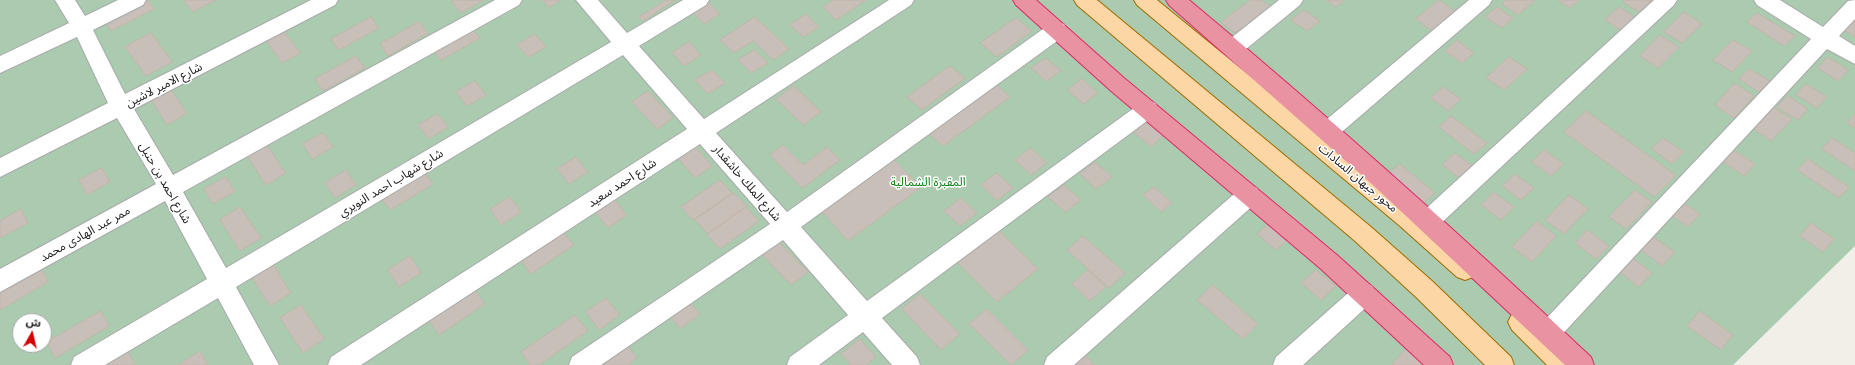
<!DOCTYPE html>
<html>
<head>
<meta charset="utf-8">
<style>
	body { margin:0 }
	#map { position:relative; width:1855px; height:365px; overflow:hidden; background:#f2efe9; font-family:"Public Sans","Noto Sans Arabic",sans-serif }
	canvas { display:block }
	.north { position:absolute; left:12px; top:313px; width:40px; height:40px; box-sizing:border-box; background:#fff; border:1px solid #a7a7a7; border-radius:50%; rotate:8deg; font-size:11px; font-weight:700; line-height:16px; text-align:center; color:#222 }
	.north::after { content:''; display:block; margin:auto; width:14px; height:18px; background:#d40000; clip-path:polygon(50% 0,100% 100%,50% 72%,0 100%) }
</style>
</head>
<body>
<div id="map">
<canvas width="1855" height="365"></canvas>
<div class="north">ش</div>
</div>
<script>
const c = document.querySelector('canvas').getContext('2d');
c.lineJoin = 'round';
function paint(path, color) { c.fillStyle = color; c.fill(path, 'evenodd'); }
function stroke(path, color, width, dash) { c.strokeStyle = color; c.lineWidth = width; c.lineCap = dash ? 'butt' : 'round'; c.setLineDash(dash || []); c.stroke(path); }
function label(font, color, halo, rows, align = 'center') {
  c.font = font + ' "Public Sans","Noto Sans Arabic",sans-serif'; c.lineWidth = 3; c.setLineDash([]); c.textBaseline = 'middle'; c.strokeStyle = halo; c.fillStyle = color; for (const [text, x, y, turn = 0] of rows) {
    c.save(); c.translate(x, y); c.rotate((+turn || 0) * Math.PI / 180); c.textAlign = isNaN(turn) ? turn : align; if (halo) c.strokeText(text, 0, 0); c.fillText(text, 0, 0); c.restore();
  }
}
paint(new Path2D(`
	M0,0H1855V246L1733,365H0ZM20,321H44V345H20Z`), '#aacbaf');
const building = new Path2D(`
	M145,0H148L154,9L111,31L105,20Z
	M184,0H216L193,12Z
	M455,0H483L461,13L452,2Z
	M543,0H561L549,7Z
	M666,0H675L643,21L639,17Z
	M834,0H866L836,20L823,7Z
	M1251,0H1261L1271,7L1235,33L1221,22Z
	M1327,0H1345L1336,7Z
	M1439,0L1455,11L1432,31L1416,19Z
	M1506,0H1535L1518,15L1502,4Z
	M1558,0H1579L1570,8Z
	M1625,0H1652L1639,12L1623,2Z
	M708,2L720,14L704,24L692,12Z
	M1497,7L1513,18L1502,28L1485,17Z
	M1619,7L1636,18L1622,31L1605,20Z
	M1304,10L1320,21L1307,31L1291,20Z
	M1684,12L1702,24L1682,43L1664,32Z
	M1757,13L1795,36L1784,46L1747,22Z
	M806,14L819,27L803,37L790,25Z
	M371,17L379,28L339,50L331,39Z
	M755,17L789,49L773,60L753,41L734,53L720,40Z
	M1016,18L1032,31L997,57L980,43Z
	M1853,21L1855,22V37L1844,30Z
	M419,22L428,33L388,56L380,44Z
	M470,27L480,38L441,60L431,49Z
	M282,28L300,53L282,63L264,38Z
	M151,33L172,62L146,76L125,47Z
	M535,34L546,47L528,57L517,45Z
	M1660,35L1679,47L1658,68L1640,56Z
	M1457,40L1474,53L1462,63L1445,51Z
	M1733,40L1752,51L1732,72L1713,60Z
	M689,42L701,55L684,66L672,53Z
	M755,50L768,63L751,73L738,60Z
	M356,56L365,68L323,91L315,79Z
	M1509,57L1527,69L1504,90L1486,78Z
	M1828,57L1848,70L1838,81L1818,68Z
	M1046,58L1061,71L1046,81L1031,68Z
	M950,66L965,78L922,110L907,97Z
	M1749,69L1770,81L1759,92L1739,79Z
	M712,70L725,83L708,94L695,80Z
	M1082,79L1098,93L1083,104L1068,90Z
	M475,81L486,95L467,106L456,92Z
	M1735,83L1754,96L1734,118L1715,105Z
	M996,84L1010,97L943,146L928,133Z
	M1806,84L1827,97L1817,108L1796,95Z
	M794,86L821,112L803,125L776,99Z
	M169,87L187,113L167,125L150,98Z
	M1443,87L1461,99L1448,111L1431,98Z
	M648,91L673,118L657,129L632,102Z
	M1788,96L1808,109L1798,120L1777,107Z
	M1773,107L1792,119L1771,141L1752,128Z
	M1586,111L1676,175L1654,197L1564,132Z
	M438,114L448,127L429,139L418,125Z
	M1855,114V128L1847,123Z
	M1451,116L1487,143L1474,154L1439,127Z
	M1144,119L1164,135L1151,147L1131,130Z
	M323,133L333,147L312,159L303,144Z
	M1663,138L1684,152L1672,164L1652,149Z
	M1832,138L1855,153V171L1822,149Z
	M266,144L286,173L266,185L247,156Z
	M783,145L803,165L827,147L840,160L802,188L770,155Z
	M695,147L712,166L695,178L678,158Z
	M1031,148L1047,163L1031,175L1015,160Z
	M1544,150L1564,164L1551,176L1532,162Z
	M1734,150L1755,164L1744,176L1723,162Z
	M1455,153L1474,167L1461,179L1442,165Z
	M890,156L921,187L848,241L818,207Z
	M576,157L588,172L569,184L557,169Z
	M1808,159L1849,187L1839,198L1797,170Z
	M1095,162L1112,177L1096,189L1080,174Z
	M1400,164L1435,193L1422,204L1387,175Z
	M102,168L110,182L87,195L79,180Z
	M346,170L356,185L335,198L325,183Z
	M423,170L433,184L390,210L380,197Z
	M997,173L1013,188L997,201L981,185Z
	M1515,174L1534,188L1521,200L1502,186Z
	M226,177L235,191L213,204L204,189Z
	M720,180L732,193L693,220L681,207Z
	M1064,185L1081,200L1065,212L1048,197Z
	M1154,187L1172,203L1161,212L1143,195Z
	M1635,190L1652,202L1626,229L1609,217Z
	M1494,192L1514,207L1501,220L1481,205Z
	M734,193L747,206L708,234L695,220Z
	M1569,195L1588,209L1564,234L1545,220Z
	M510,197L521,212L501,225L490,209Z
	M961,198L977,213L960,226L944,211Z
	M614,199L627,215L608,228L595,212Z
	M1679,200L1700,214L1688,227L1667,212Z
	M240,207L261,238L240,251L220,220Z
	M746,207L759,221L720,249L707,235Z
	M21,209L28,223L0,238V221Z
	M1272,221L1291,237L1276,250L1257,234Z
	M1537,221L1556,236L1532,262L1512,247Z
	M1811,223L1834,239L1823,252L1800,236Z
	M1588,230L1609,246L1596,259L1575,243Z
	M562,231L574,245L531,274L520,259Z
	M999,231L1038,269L997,302L958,263Z
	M1083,236L1125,273L1109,288L1067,250Z
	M1653,237L1675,252L1662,266L1641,250Z
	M777,240L808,272L791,285L760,253Z
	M410,256L421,273L399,287L388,270Z
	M1631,257L1652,273L1639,287L1618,271Z
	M270,260L291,293L270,306L249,273Z
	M41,267L48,282L0,310V290Z
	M1088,270L1106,287L1089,301L1072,284Z
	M1316,270L1336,286L1321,300L1301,283Z
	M1213,285L1258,324L1243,339L1197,300Z
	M474,289L485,304L439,335L428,319Z
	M920,294L960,334L941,350L902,309Z
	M686,297L700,314L680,329L666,311Z
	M606,298L620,315L599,330L586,312Z
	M301,305L324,339L303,353L280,318Z
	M987,309L1028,350L1011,365L969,324Z
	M101,311L109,326L55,358L47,342Z
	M1700,311L1733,335L1721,350L1687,326Z
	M575,315L588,331L539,365H530L521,352Z
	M860,339L876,357L866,365H851L841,354Z
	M625,342L637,358L628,365H594Z
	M127,349L135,365H102Z
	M1406,349L1426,365H1392Z
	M200,351L208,365H178Z
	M1082,352L1095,365H1067Z`);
paint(building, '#c7bfb8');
stroke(building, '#c4b6ab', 1);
const minor = new Path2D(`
	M55,0H75L85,16L118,0H146L143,5L93,30L125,94L311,0H338L335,5L134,109L173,175L495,0H522L519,5L183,192L226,268L611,42L576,0H598L627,33L683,0H709L706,5L639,46L704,119L889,0H914L911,5L716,133L787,212L1050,24L1057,22L1064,24L1067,30L1064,36L801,227L867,301L1141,103L1148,100L1155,103L1159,109L1155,115L882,318L917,357L920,365H892L863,332L819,365H787L790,357L848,315L783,240L601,365H569L572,357L770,224L700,144L361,365H328L331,357L687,129L623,55L236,287L279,365H254L218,298L105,365H71L74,357L207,279L165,201L0,292V269L156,184L117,118L0,177V158L108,103L77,37L0,73V56L69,23Z
	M1279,0H1303L1300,5L1240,54L1233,56L1226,54L1223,48L1226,42Z
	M1469,0H1492L1489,5L1336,137L1328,140L1320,137L1317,131L1320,125Z
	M1654,0H1677L1674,5L1436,228L1428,231L1420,228L1417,221L1420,214Z
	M1754,0H1780L1823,27L1848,1L1855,0V19L1839,36L1855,46V64L1827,49L1556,341L1548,344L1540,341L1536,333L1540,325L1811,39L1757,5Z
	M1249,185L1257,188L1260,195L1257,202L1074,365H1044L1047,357L1241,188Z
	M1364,283L1372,286L1376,294L1372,302L1303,365H1273L1276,357L1356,286Z`);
const major = new Path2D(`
	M1074,0H1097L1371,227L1432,281L1511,357L1514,365H1485L1416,297L1355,241L1077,5Z
	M1134,0H1157L1416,212L1473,263L1477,270L1473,277L1465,280L1457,277L1400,226L1137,5Z
	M1520,311L1528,314L1573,357L1576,365H1547L1512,330L1508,322L1512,314Z`);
const highway = new Path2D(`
	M1013,0H1036L1124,78L1337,255L1450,357L1453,365H1424L1321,269L1110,90L1016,5Z
	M1166,0H1189C1327,115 1460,234 1591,357L1594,365H1565L1374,186L1169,5Z`);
stroke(minor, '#a9a9a9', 2);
stroke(major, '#a06b00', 2);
stroke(highway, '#dc2a67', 2);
paint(minor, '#fff');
paint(major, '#fcd6a4');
paint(highway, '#e892a2');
label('12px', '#222', '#fff', [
	["شارع الامير لاشين",164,85,-27],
	["محور جيهان السادات",1358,178,40],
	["شارع احمد بن حنبل",165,183,60],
	["شارع شهاب احمد النويري",391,183,-31],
	["شارع احمد سعيد",622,183,-33],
	["شارع الملك خاشقدار",747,183,49],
	["ممر عبد الهادى محمد",85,234,-29]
]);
label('12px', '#0c8416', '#fff', [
	["المقبرة الشمالية",928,182]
]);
</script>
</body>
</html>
